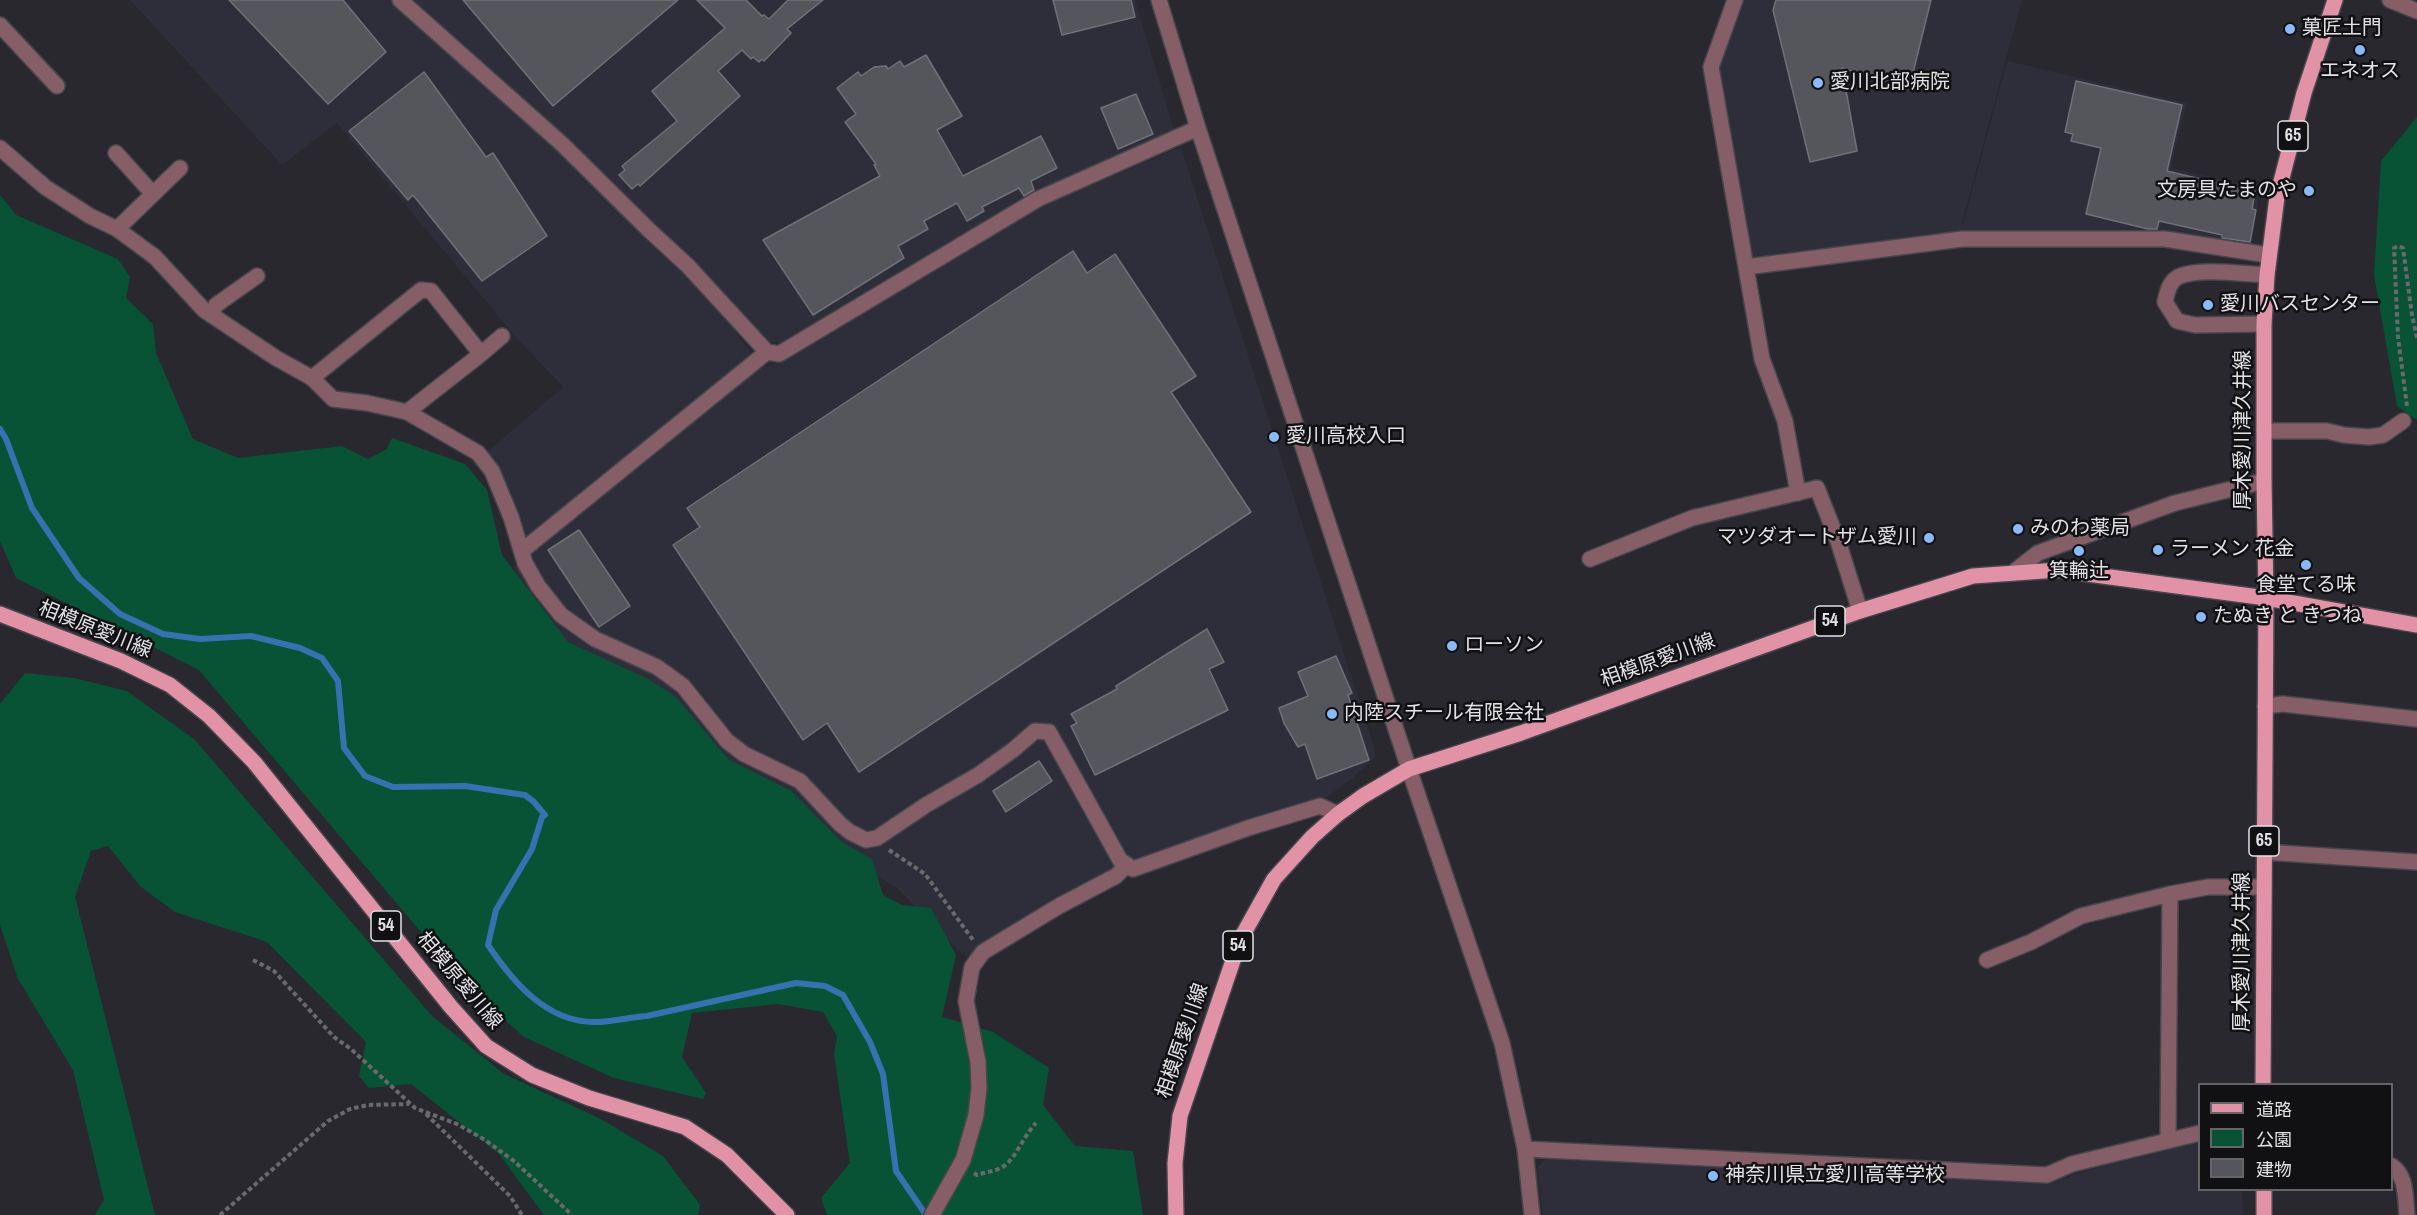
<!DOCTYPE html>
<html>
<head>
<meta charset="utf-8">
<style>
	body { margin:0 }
	#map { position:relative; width:2417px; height:1215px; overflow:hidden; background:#28282e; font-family:"Archivo Narrow","Noto Sans JP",sans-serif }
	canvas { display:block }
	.legend { position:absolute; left:2198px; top:1083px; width:195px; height:108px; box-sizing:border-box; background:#111114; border:2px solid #656568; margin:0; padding:8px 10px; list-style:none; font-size:18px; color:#e2e2e6 }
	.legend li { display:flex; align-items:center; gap:12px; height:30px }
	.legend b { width:30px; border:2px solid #656568 }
</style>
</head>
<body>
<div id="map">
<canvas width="2417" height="1215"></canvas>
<ul class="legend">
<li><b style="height:8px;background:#e192a6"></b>道路</li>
<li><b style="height:16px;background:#085336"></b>公園</li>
<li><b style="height:16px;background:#55555c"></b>建物</li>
</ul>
</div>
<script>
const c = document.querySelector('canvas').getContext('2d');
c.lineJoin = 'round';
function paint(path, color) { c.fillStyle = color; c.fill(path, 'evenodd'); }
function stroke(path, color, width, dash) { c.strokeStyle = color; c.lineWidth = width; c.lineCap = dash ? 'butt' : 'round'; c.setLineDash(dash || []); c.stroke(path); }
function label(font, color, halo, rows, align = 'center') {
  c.font = font + ' "Archivo Narrow","Noto Sans JP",sans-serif'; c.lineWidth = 5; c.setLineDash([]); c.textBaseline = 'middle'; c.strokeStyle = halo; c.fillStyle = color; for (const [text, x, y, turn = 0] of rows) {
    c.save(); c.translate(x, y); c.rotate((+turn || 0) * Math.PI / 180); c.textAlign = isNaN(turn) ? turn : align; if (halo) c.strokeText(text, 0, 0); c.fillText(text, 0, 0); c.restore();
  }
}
paint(new Path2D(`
	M130,0H391L532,127L683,269L737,330V335L749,349L750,360L530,538L521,532L520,521L501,475L487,452L563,387L514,335L337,123L282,165Z
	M410,0H1135L1174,130L1029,195L780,343L768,342L694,262L589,159L469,49Z
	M1740,0H2022L1962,223L1963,225L2007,61L2187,103L2171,168L2260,188L2252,242L2251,244L2148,233L1757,258L1748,251L1715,67Z
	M1181,147L1374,747L1375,757L1353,778L1328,796L1244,823L1137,862L969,960L898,889L832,848L562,648L513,567L749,373L777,363L1028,213Z
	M2199,1143L2200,1190H2242L2243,1215H1543L1537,1168L1546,1159L2048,1184L2095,1168Z`), '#2e2e3a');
paint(new Path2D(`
	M2417,117V420L2397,406L2374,275L2381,161Z
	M0,195L16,215L118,259L130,277L126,298L153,324L156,353L193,439L238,458L342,446L368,459L387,449L392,438L465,464L487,490L502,555L568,642L648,679L676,697L728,759L791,791L842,842L872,859L883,895L902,905L931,908L956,955L942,1017L993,1032L1049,1068L1043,1105L1075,1146L1133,1151L1143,1215H827L821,1198L850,1163L834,1054L837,1036L823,1012L778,1004L692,1013L682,1057L706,1093L703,1099L614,1078L524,1037L465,984L199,670L16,578L0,541Z
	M25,673L74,678L127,691L195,740L432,1016L504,1074L599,1118L663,1156L700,1205L698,1215H544L499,1154L411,1084L369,1088L359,1076L366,1042L267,942L175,912L141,887L108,846L91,851L75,897L155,1215H95L104,1200L73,1070L18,979L0,925V704Z`), '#085336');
stroke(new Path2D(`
	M0,429L6,439L32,508L79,578L120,614L163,634L200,639L251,636L300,648L322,658L338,681L344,748L365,776L393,787L465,786L525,795L533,801L545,815L542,817L532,849L496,910L488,945C513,982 547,1023 596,1022C612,1022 630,1017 647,1016L796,983L825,986L843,995L870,1042L883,1074L896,1171L926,1215`), '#3871b0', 6);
const building = new Path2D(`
	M229,0H343L386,52L328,104Z
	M463,0H678L553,106Z
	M697,0H746L762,16L764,15L769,19L788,0H823L787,29L791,33L764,61L762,59L759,62L753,57L751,59L742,50L718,71L740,96L640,186L638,184L632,189L619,175L625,170L622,166L677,121L652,91L725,28Z
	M1053,0H1131L1135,17L1062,35Z
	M1776,0H1931L1909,89L1842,68L1857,151L1810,162L1773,10Z
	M926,55L962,116L937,130L963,176L1041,136L1057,168L1031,181L1034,190L1024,196L1019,188L982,207L984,211L967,221L957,203L924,221L928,229L898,246L904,258L813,315L763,240L880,176L874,165L876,164L845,122L856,114L837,88L858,72L861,76L874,67L886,66L888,69L900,61L904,67Z
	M424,72L486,157L493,153L547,236L482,281L413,195L408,200L349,131Z
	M2076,81L2182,105L2167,171L2255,192L2252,209L2256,210L2250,242L2222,238V235L2159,221L2157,229H2148L2086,214L2101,148L2071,141L2073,134L2065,132Z
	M1136,94L1153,134L1118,149L1101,108Z
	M1073,251L1087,273L1115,254L1196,376L1171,392L1251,512L859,772L827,723L803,740L673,545L700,527L687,508Z
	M579,530L630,606L599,627L548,550Z
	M1207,629L1224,662L1209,669L1228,710L1095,775L1071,726L1077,723L1071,714L1117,689L1116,686Z
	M1336,656L1352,693L1348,695L1369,760L1317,779L1305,744L1298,747L1284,723L1279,708L1308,696L1298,672Z
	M1039,761L1052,781L1006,812L993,791Z`);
paint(building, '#55555c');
stroke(building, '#707078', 1.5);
const minor = new Path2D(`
	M400,0L562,144L649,230L688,266L767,352L779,354L1038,199L1198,128
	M1159,0L1198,128L1409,769L1502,1043L1525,1149L1532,1215
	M1735,0L1711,67L1762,359L1785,421L1798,493
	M2390,0L2417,11
	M0,25L57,86
	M0,148L45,187L90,216L117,229L155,257L204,310L276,358L312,378L333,399L367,403L407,412L478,453L492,471L511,517L525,563L538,586L561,615L595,639L657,667L683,686L727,741L744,754L800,781L840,824L850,832L866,840L877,838L926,805L978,775L1013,750L1035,731L1049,732L1120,860L1133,869L1248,828L1320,806L1338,814
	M116,153L153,194
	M117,229L180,168
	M1746,267L1962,239H2165L2268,255
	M211,315L216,305L257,276
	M2264,324L2195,325L2177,321L2165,302C2167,293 2169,282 2178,277C2198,267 2244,274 2267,275
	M481,354L502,336
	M312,378L421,290L431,291L481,354L407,412
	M2264,431H2327L2344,435L2369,437L2383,435L2403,421
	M523,550L767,352
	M1590,559L1692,518L1817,488L1838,541L1860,611
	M2015,571L2038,553L2175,503L2264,481
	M2265,706L2283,704L2417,719
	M2264,852L2417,862
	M2170,894L2208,887H2264
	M1987,960L2031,942L2081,916L2170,894L2168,1140
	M1525,1149L2047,1175L2072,1164L2200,1133
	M2392,1166C2407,1176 2405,1198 2407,1215
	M932,1215L963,1160L976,1115L979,1088L978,1062L966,1001L972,967L983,952L1059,906L1116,876L1127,865`);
const major = new Path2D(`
	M0,614L121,661L170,685L209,716L254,762L451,1007L486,1046L532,1075L589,1098L685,1127L727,1155L787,1215
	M2263,1084L2266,598L2264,481V324L2267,275L2277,197L2304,93L2335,0
	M1176,1215L1175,1163L1180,1116L1240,940L1274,879L1312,837L1338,814L1363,796L1409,769L1521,733L1860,611L1973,576L2058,570L2266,598L2417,625
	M2264,1215V1190`);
stroke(minor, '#46464b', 18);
stroke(major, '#46464b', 18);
stroke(new Path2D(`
	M2407,406L2398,337L2394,248L2398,246L2403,248L2412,315L2417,338
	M889,850L925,874L973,940
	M253,960L274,971L334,1037L351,1049L415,1108L457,1124L485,1140L514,1161L572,1215
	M426,1114L510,1196L522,1215
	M974,1173L977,1175C986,1172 997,1171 1004,1166C1016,1158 1024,1135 1036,1123
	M220,1215L328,1121L350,1109L368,1105L409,1104`), '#69696e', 4, [4.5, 3]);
stroke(minor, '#855e67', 15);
stroke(major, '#e192a6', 15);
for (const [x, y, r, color] of [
	[2290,29,6,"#89bafc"],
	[2360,50,6,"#89bafc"],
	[1818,83,6,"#89bafc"],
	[2309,191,6,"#89bafc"],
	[2208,305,6,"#89bafc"],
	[1274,437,6,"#89bafc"],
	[2018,529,6,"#89bafc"],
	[1929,538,6,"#89bafc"],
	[2158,550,6,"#89bafc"],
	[2079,551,6,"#89bafc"],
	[2306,565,6,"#89bafc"],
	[2201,617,6,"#89bafc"],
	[1452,646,6,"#89bafc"],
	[1332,714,6,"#89bafc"],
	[1713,1176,6,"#89bafc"]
]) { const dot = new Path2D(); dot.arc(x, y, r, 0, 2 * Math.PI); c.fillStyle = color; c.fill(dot); stroke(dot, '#111114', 2); }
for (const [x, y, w] of [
	[2293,136,30],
	[1830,621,30],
	[2264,841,30],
	[386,926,30],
	[1238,946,30]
]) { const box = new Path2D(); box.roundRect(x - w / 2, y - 15, w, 30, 4.5); c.fillStyle = '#111114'; c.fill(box); stroke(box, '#e2e2e6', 1.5); }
label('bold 18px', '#e2e2e6', null, [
	["65",2293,136],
	["54",1830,621],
	["65",2264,841],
	["54",386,926],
	["54",1238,946]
]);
label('20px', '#e2e2e6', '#111114', [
	["菓匠土門",2302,29],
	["エネオス",2360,72,"center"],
	["愛川北部病院",1830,83],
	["文房具たまのや",2297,191,"right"],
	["愛川バスセンター",2220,305],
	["愛川高校入口",1286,437],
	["みのわ薬局",2030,529],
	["マツダオートザム愛川",1917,538,"right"],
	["ラーメン 花金",2170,550],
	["箕輪辻",2079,572,"center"],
	["食堂てる味",2306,586,"center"],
	["たぬき と きつね",2213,617],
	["ローソン",1464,646],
	["内陸スチール有限会社",1344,714],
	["神奈川県立愛川高等学校",1725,1176]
], 'left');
label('20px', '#e2e2e6', '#111114', [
	["厚木愛川津久井線",2244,430,-90],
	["相模原愛川線",95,630,22],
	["相模原愛川線",1658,661,-20],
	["厚木愛川津久井線",2243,952,-90],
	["相模原愛川線",459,981,50],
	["相模原愛川線",1183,1041,-71]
]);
</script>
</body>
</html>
